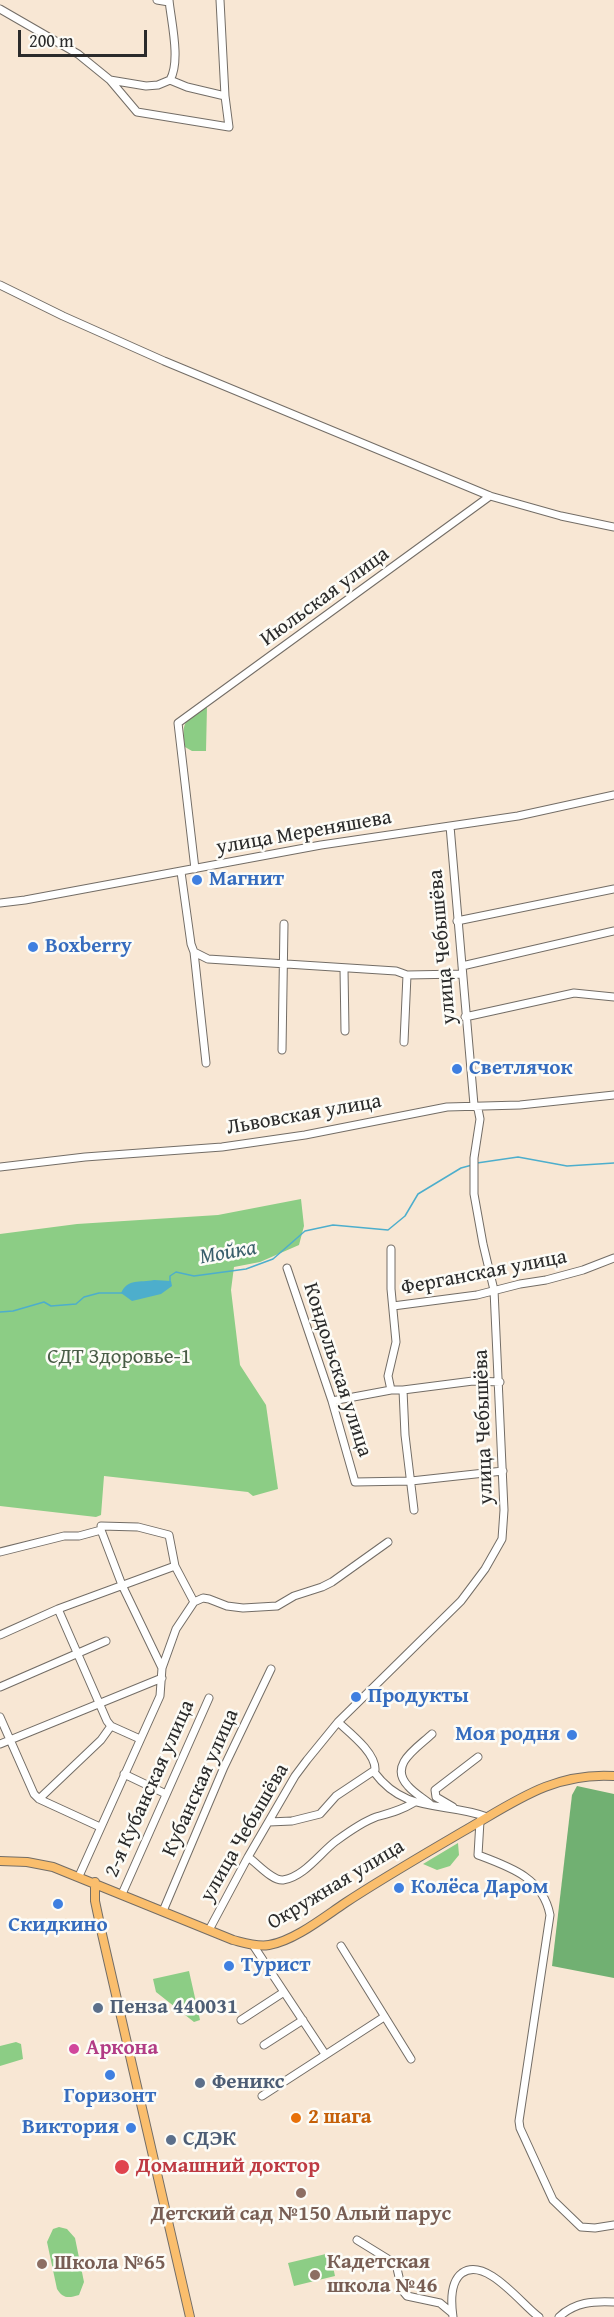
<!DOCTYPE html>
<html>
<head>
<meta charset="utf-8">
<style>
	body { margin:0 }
	#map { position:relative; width:614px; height:2317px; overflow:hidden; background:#f8e7d4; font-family:"Gentium Book Plus",serif }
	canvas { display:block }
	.scale { position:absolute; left:18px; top:30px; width:129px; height:27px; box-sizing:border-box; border:3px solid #2b2b2b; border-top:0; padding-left:8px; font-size:18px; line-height:21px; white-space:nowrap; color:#2b2b2b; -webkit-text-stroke:4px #fdfcf7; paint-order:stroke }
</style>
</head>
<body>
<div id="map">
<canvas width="614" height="2317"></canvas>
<div class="scale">200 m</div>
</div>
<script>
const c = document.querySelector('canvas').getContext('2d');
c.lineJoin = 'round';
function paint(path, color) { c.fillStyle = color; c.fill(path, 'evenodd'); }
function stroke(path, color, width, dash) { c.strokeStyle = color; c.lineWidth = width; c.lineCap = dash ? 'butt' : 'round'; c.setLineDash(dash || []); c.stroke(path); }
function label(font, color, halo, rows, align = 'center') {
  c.font = font + ' "Gentium Book Plus",serif'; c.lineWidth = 5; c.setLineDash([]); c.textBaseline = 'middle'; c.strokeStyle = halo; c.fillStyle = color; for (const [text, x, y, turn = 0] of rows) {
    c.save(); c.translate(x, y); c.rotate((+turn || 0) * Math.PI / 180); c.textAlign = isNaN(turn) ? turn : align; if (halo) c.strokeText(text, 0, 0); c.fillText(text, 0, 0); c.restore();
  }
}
paint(new Path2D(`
	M207,706L206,751H192L185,747C181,719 185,722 207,706Z
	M301,1199L304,1226L299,1245L260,1262L234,1267L231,1290L240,1365L266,1405L278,1489L253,1496L248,1492L104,1476L101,1515L96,1517L0,1506V1234L77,1224L218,1215Z
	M458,1843L459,1855L450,1866L437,1870L423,1864Z
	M189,1971L200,2020L194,2022L156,1992L153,1979Z
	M16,2042L21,2044L23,2059L0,2066V2046Z
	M59,2227L67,2229L75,2238L84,2282L79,2295C69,2298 63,2299 57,2289L47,2242L53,2229Z
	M330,2253L335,2276L294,2286L288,2263Z`), '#8ccd85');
paint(new Path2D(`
	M577,1786L614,1794V1978L552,1966L572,1795Z`), '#71b072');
paint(new Path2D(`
	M154,1280L171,1281L172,1286L161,1294L132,1301L121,1293C128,1278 140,1283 154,1280Z`), '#4daecc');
stroke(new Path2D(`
	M477,1163L518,1157L567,1166L614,1163
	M170,1281V1276L176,1272L194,1276L246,1269L273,1259L305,1231L333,1225L388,1230L405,1216L418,1194L461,1168L472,1165
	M0,1312L13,1311L44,1302L51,1306L76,1304L84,1297L99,1293H122`), '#4daecc', 1.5);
const minor = new Path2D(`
	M157,0L169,2
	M169,0C171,21 181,61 170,80
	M0,9L78,54L110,80L146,86L158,85L170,80L187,87L225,96L220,0
	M110,80L137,112L229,127L225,96
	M0,285L63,316L164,361L490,496L561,516L614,527
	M195,869L178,723L490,496
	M181,872L191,944L194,952L206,1063
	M0,903L25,900L321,845L518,816L614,795
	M457,921L614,889
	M194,952L208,959L396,971L407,975L462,974
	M462,966L614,931
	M344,969L345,1031
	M465,1017L574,993L614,997
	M404,1042L407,975
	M282,1050L284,924
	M0,1167L85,1157L222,1147L305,1135L447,1107L520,1105L614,1095
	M391,1249V1289L396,1342L388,1376L391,1390H403L405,1435L414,1510
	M287,1268L332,1401L355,1482L411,1481L503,1471
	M393,1306L477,1295L520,1284L546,1280L583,1270L614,1258
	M403,1390L473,1381L500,1382
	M332,1401L391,1390
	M101,1526L138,1527L169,1535L175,1566L194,1602
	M0,1552L64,1536H79L101,1530L122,1585L162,1668L160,1696L79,1876
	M58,1609L107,1721L111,1726L140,1739
	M0,1635L58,1609L175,1566
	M162,1668L176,1629L194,1602L203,1598L209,1599L227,1606L243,1608L277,1606L294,1596L322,1587L332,1582L388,1542
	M0,1687L106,1641
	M0,1717L34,1794L39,1799L100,1827
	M0,1744L162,1678
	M374,1772C406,1815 445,1801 487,1817
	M124,1774L166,1794
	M39,1799L101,1740L111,1726
	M430,1804C423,1798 414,1793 408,1786C388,1765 417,1748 432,1734
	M453,1807L436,1797L435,1790L478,1757
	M480,1821L478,1855C510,1867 543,1878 550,1915L519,2121L520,2128L553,2200L581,2227L595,2228L614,2225
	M269,1822L292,1821L320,1814L336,1796L375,1770C376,1753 350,1733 338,1722
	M248,1857C257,1863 272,1881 283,1880C304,1877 320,1853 336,1841C347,1833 362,1822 376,1817C390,1813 402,1810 415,1802
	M122,1894L209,1698
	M163,1911L224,1767L271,1669
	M209,1930L248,1857L295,1776L307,1760L338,1722L461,1601L485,1569L502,1539L504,1510L494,1290L483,1244L474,1194V1158L480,1119L478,1109L474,1105L450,826
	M253,1945L325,2054
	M341,1946L411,2059
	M241,2020L284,1992
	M264,2045L303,2020
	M262,2096L384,2017
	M357,2240L396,2264L402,2290L407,2296L440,2303L452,2313
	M453,2317C451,2303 450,2282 462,2273C486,2256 522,2305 539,2317
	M559,2317C575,2302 593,2301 614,2302`);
const major = new Path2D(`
	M0,1861L27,1862L53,1867L233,1940C245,1943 257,1947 269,1945C294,1941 324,1917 345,1903C383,1878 423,1855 462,1832C513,1803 552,1772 614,1776
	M95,1882V1901L102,1934L190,2317`);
stroke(minor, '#736d66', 9);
stroke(major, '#736d66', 10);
stroke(minor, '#fff', 7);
stroke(major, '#fabe6d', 8);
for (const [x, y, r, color] of [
	[197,880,6,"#3f7fe0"],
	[33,947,6,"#3f7fe0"],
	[457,1069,6,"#3f7fe0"],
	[356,1697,6,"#3f7fe0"],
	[572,1735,6,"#3f7fe0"],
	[399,1888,6,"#3f7fe0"],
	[58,1904,6,"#3f7fe0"],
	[229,1966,6,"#3f7fe0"],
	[98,2008,6,"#5c6f8a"],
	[74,2049,6,"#d1479c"],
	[110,2075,6,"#3f7fe0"],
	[200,2083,6,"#5c6f8a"],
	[296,2118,6,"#e8710a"],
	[131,2128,6,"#3f7fe0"],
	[171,2140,6,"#5c6f8a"],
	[122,2167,8,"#e0444e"],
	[301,2193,6,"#8d6e63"],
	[42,2264,6,"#8d6e63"],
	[315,2275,6,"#8d6e63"]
]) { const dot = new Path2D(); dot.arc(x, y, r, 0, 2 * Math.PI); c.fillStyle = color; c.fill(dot); stroke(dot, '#fdfcf7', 2); }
label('21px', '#2b2b2b', '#fdfcf7', [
	["Июльская улица",325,597,-36],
	["улица Мереняшева",304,833,-10],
	["улица Чебышёва",443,947,-95],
	["Львовская улица",304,1115,-10],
	["Ферганская улица",484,1273,-11],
	["Кондольская улица",337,1370,72],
	["улица Чебышёва",484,1427,-92],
	["Кубанская улица",201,1783,-66],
	["2-я Кубанская улица",150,1789,-66],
	["улица Чебышёва",245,1833,-60],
	["Окружная улица",336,1885,-31]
]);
label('bold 21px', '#366cbe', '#fdfcf7', [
	["Магнит",209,880],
	["Boxberry",45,947],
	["Светлячок",469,1069],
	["Продукты",368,1697],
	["Моя родня",560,1735,"right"],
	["Колёса Даром",411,1888],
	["Скидкино",58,1926,"center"],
	["Турист",241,1966],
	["Горизонт",110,2097,"center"],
	["Виктория",119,2128,"right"]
], 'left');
label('21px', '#485c46', '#fdfcf7', [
	["СДТ Здоровье-1",119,1358]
]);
label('bold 21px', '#4e5e75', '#fdfcf7', [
	["Пенза 440031",110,2008],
	["Феникс",212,2083],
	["СДЭК",183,2140]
], 'left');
label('bold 21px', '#b23c85', '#fdfcf7', [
	["Аркона",86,2049]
], 'left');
label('bold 21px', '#c56008', '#fdfcf7', [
	["2 шага",308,2118]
], 'left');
label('bold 21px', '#be3a42', '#fdfcf7', [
	["Домашний доктор",136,2167]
], 'left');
label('bold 21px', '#785e54', '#fdfcf7', [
	["Детский сад №150 Алый парус",301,2215,"center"],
	["Кадетская",327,2263],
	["школа №46",327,2287],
	["Школа №65",54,2264]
], 'left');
label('italic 22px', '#395f6b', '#fdfcf7', [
	["Мойка",228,1253,-10]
]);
</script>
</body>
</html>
